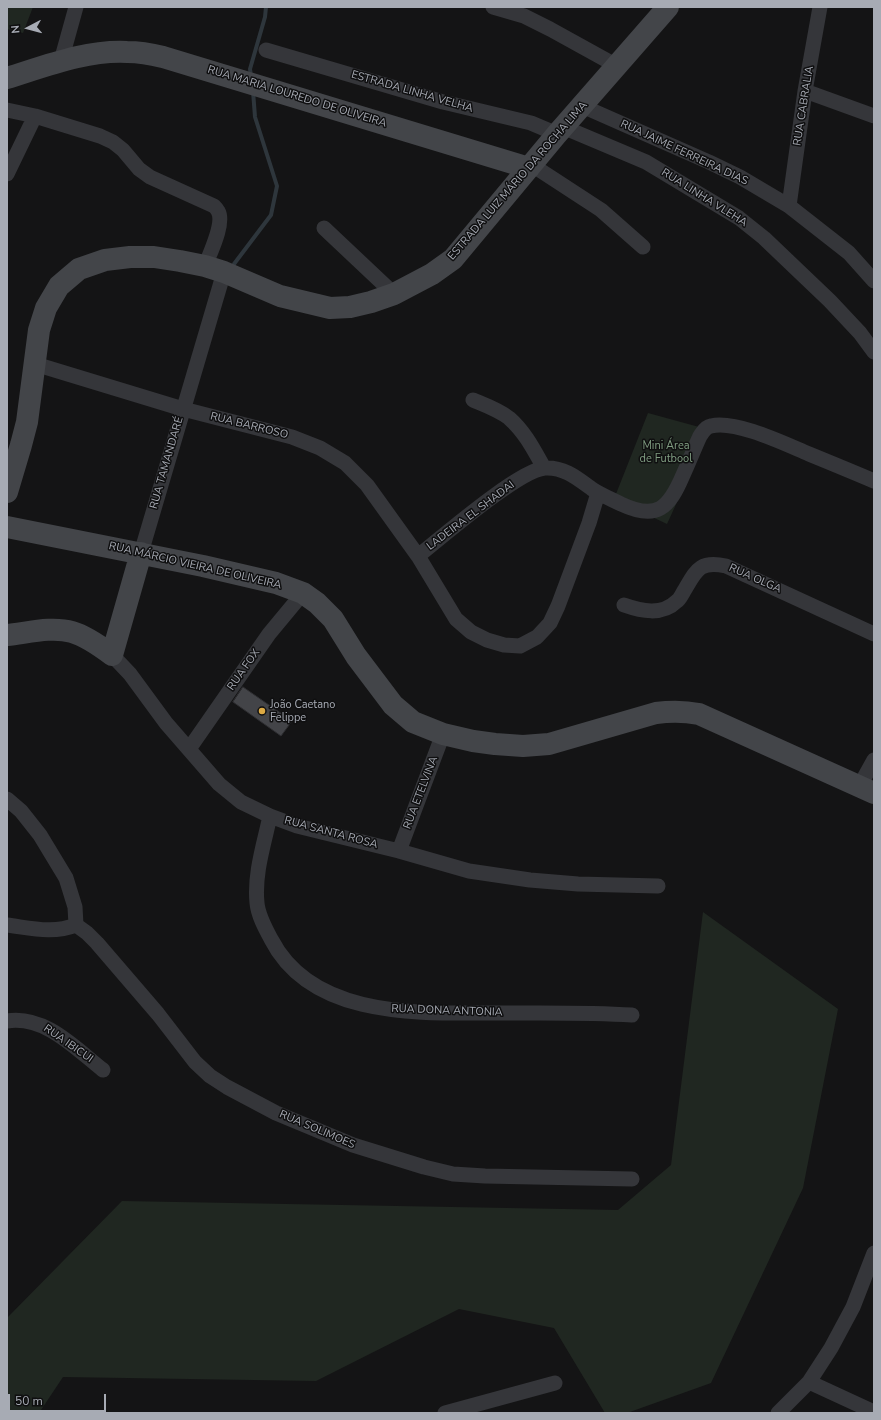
<!DOCTYPE html>
<html>
<head>
<meta charset="utf-8">
<style>
	body { margin:0 }
	#map { position:relative; width:881px; height:1420px; overflow:hidden; background:#141415; font-family:"Nunito Sans",sans-serif }
	canvas { display:block }
	.frame { position:absolute; inset:0; border:8px solid #a7abb4; pointer-events:none }
	.north { position:absolute; left:8px; top:8px; width:40px; height:40px; -webkit-text-stroke:3px #0f0f10; paint-order:stroke; rotate:264deg; font-size:11px; font-weight:700; line-height:16px; text-align:center; color:#a7abb4 }
	.north::after { content:''; display:block; margin:auto; width:14px; height:18px; background:#a7abb4; clip-path:polygon(50% 0,100% 100%,50% 72%,0 100%) }
	.scale { position:absolute; left:8px; top:1394px; width:98px; height:18px; box-sizing:border-box; border:2px solid #a7abb4; border-top:0; padding-left:5px; font-size:12px; line-height:14px; white-space:nowrap; color:#a7abb4; -webkit-text-stroke:3px #0f0f10; paint-order:stroke }
</style>
</head>
<body>
<div id="map">
<canvas width="881" height="1420"></canvas>
<div class="frame"></div>
<div class="north">N</div>
<div class="scale">50 m</div>
</div>
<script>
const c = document.querySelector('canvas').getContext('2d');
c.lineJoin = 'round';
function paint(path, color) { c.fillStyle = color; c.fill(path, 'evenodd'); }
function stroke(path, color, width, dash) { c.strokeStyle = color; c.lineWidth = width; c.lineCap = dash ? 'butt' : 'round'; c.setLineDash(dash || []); c.stroke(path); }
function label(font, color, halo, rows, align = 'center') {
  c.font = font + ' "Nunito Sans",sans-serif'; c.lineWidth = 3; c.setLineDash([]); c.textBaseline = 'middle'; c.strokeStyle = halo; c.fillStyle = color; for (const [text, x, y, turn = 0] of rows) {
    c.save(); c.translate(x, y); c.rotate((+turn || 0) * Math.PI / 180); c.textAlign = isNaN(turn) ? turn : align; if (halo) c.strokeText(text, 0, 0); c.fillText(text, 0, 0); c.restore();
  }
}
paint(new Path2D(`
	M7,7H33L23,33L7,29Z
	M648,413L710,430L667,524L614,499Z
	M703,912L838,1009L803,1188L711,1383L627,1413H605L554,1328L459,1309L316,1381L63,1377L39,1413H7V1318L122,1201L618,1210L671,1165Z`), '#202721');
stroke(new Path2D(`
	M251,76L250,69L265,17L266,7
	M234,264L271,215L277,186L255,117L253,91`), '#2e363c', 4);
const building = new Path2D(`
	M243,687L292,721L281,736L233,702Z`);
paint(building, '#434448');
stroke(building, '#2e2e31', 1);
stroke(new Path2D(`
	M493,7L524,16L550,29L617,66
	M266,50L443,102L531,123L557,134
	M61,61L76,7
	M805,91L874,116
	M582,106L709,162L740,177L789,206L849,253L874,281
	M7,110L35,116L100,136L113,142L123,150L139,169L150,177L214,206C216,208 217,209 218,211C225,223 210,253 205,266
	M563,127L646,162L739,218L764,238L830,301L860,333L874,352
	M532,165L601,210L643,247
	M7,174L35,116
	M789,206L805,91L820,7
	M324,228L394,294
	M35,364L183,409L292,437L320,448L345,463L367,485L418,556
	M473,400C485,405 499,410 509,418C525,432 534,450 544,468
	M598,493L589,523L558,606L550,623L537,637L520,646L504,645L487,640L471,632L456,619L418,556C442,537 519,470 545,468C564,467 577,478 592,489C601,495 611,499 621,504C657,521 669,508 683,475C689,462 694,449 700,436C703,432 705,427 711,426C736,420 785,444 809,454C831,463 853,472 874,481
	M141,553L224,272
	M624,605C641,611 662,616 677,601C680,599 682,594 684,591C696,571 699,560 726,566L874,634
	M112,655L130,674L166,723L219,784L241,802L270,816L297,826L399,851L469,871L530,880L578,884L658,886
	M189,749L269,634L303,593
	M859,787L874,760
	M7,799L21,811L40,835L66,878L75,907L76,925
	M270,816C264,844 254,874 257,903C258,915 265,928 271,939C312,1019 419,1013 496,1013C541,1013 587,1012 632,1015
	M399,851L443,734
	M7,925C31,928 53,934 76,925
	M76,925L87,933L97,943L158,1014L195,1062L210,1076L227,1087L276,1113L353,1145L424,1167L453,1174L485,1176L632,1179
	M7,1021C45,1015 75,1048 103,1070
	M809,1382L874,1412
	M445,1413L555,1383
	M778,1413L809,1382L831,1348L853,1307L874,1253`), '#35363a', 15);
stroke(new Path2D(`
	M7,78C46,66 86,50 127,52C139,52 151,54 163,57L529,168
	M7,492L21,445L27,422L39,330L46,308L59,286L79,269L105,260L130,257H154L180,261L205,266L224,272L280,296L330,308L350,307L371,302L394,294L432,274L453,259L557,134L668,7
	M7,527L203,566L276,583L303,593L317,603L333,619L356,656L393,705L413,722L443,734L473,741L495,744L523,746L549,744L656,713C671,711 684,711 699,714L874,793
	M7,635C27,633 52,626 72,632C86,636 100,646 112,655L141,553`), '#434549', 22);
for (const [x, y, r, color] of [
	[262,711,4,"#da4"]
]) { const dot = new Path2D(); dot.arc(x, y, r, 0, 2 * Math.PI); c.fillStyle = color; c.fill(dot); stroke(dot, '#0f0f10', 1.5); }
label('11px', '#a7abb4', '#0f0f10', [
	["ESTRADA LINHA VELHA",412,92,16],
	["RUA MARIA LOUREDO DE OLIVEIRA",297,97,17],
	["RUA CABRALIA",804,106,-81],
	["RUA JAIME FERREIRA DIAS",684,153,25],
	["ESTRADA LUIZ MÁRIO DA ROCHA LIMA",518,181,-49],
	["RUA LINHA VLEHA",704,198,32],
	["RUA BARROSO",249,426,14],
	["RUA TAMANDARÉ",167,463,-74],
	["LADEIRA EL SHADAI",471,516,-37],
	["RUA MÁRCIO VIEIRA DE OLIVEIRA",195,566,13],
	["RUA OLGA",755,579,24],
	["RUA FOX",244,670,-55],
	["RUA ETELVINA",421,793,-69],
	["RUA SANTA ROSA",331,833,15],
	["RUA DONA ANTONIA",447,1011,2],
	["RUA IBICUI",68,1044,35],
	["RUA SOLIMOES",317,1130,23]
]);
label('11px', '#809d82', '#0f0f10', [
	["Mini Área",666,446],
	["de Futbool",666,459]
]);
label('11px', '#a7abb4', '#0f0f10', [
	["João Caetano",270,705],
	["Felippe",270,718]
], 'left');
</script>
</body>
</html>
